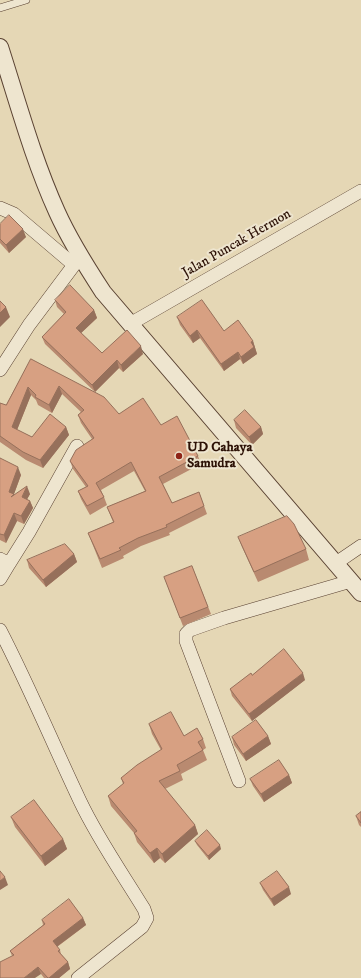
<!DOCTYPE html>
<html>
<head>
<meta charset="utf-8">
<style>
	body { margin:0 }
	canvas { display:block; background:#e5d7b5 }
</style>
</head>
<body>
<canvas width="361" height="978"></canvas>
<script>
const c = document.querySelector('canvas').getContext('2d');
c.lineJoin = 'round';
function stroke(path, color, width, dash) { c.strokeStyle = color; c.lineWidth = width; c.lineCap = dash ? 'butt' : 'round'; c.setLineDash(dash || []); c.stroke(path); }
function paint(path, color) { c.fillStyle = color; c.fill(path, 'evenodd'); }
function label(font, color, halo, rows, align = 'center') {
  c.font = font + ' "IM FELL DW Pica",serif'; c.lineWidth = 4; c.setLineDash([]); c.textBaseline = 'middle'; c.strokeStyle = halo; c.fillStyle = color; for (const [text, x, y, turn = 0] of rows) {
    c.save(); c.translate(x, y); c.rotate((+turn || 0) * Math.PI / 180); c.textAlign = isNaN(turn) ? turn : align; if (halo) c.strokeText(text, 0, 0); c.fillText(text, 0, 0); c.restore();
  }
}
const service = new Path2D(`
	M0,8L26,0`);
const minor = new Path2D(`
	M0,208L14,214L74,265
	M130,324L361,191
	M0,370L29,325L80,257
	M0,559L9,564L0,579
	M336,563L361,546
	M9,564L29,532L77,446
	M0,630C29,686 53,744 80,801C98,839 122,873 144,909L147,918L142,927L78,978
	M239,781L186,641V634L190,630L224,618L351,581`);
const tertiary = new Path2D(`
	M0,47C18,103 33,159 57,212C70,241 86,266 103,292L361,593`);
stroke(service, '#5a4232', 8);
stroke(minor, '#5a4232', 14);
stroke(tertiary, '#5a4232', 18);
stroke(service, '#eee5cf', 7);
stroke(minor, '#eee5cf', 13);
stroke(tertiary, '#eee5cf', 16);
paint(new Path2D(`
	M0,224L26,237L9,253L0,243Z
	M55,300L94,310L97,318L81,333L102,353L143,354L123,372L119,368L95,392L45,344L42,337L64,314L57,307Z
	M177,317L224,331L253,341L257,354L243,364L240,359L224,371L200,338L193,343L180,325Z
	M31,359L119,414L161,425L198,456L201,464L163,484L172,503L199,492L207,514L169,533L170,535L141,546L123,556L124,558L102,568L88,533L113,522L107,507L145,491L134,471L101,490L104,497L107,505L90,515L81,499L78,491L86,487L73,469L70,461L92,439L81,423L78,415L81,412L62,394L52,413L38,405L36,400L31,395L17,430L32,437L66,427L69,435L43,468L26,460L0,442V403L6,405Z
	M234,420L261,427L263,434L252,445L236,428Z
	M0,458L21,475L14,494V495L30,494L27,499L30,501L33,508L24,524L17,521L6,543L0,540Z
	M238,537L306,549L309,560L258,582L242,547Z
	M74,554L77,562L46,587L29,568L27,560Z
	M192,566L211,614L183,626L164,577Z
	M252,675L305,680L252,721L232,696L230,689Z
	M149,724L184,736L203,739L206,748L203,750L207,760L181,774L183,780L165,789L195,825L198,834L165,863L160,858L154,863L137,842L134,833L111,806L108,796L123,784L121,778L161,750L152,734Z
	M268,736L271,744L246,761L234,745L232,737Z
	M289,775L292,783L264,802L253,786L250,779Z
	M361,812V827L359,825L356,816Z
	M11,817L63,839L67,849L45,866L15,827Z
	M195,841L221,849L209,860L197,845Z
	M260,883L291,894L274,906L263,890Z
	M83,918L86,925L57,947L60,950L61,954L68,962L70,969L59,978H44L41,974L12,956L10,951L43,925L42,920Z`), '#b98a70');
paint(new Path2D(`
	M23,229L26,237L9,253L6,245Z
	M6,307L10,317L0,327V313Z
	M94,310L97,318L79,335L76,328Z
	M197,330L200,338L193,343L190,336Z
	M253,341L257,354L243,364L241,357L251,342Z
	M141,346L143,354L123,372L121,365Z
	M238,352L240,359L224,371L221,364Z
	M117,360L119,368L95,392L92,385Z
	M59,386L62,394L52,413L49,405Z
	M28,387L31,395L15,435L12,427Z
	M66,427L69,435L43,468L40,460Z
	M261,427L263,434L252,445L249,437Z
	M18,467L21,475L14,494L16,501L13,505L9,492Z
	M27,486L30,494L24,505L22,497Z
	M30,501L33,508L24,524L21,516Z
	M14,513L17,521L6,543L4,535Z
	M74,554L77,562L46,587L43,580Z
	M303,673L305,680L252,721L249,714Z
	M268,736L271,744L246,761L243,754Z
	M289,775L292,783L264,802L261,794Z
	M195,825L198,834L165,863L162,854Z
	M63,839L67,849L45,866L41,856Z
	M220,845L221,849L209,860L208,856Z
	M157,848L160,858L154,863L150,853Z
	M5,877L8,885L0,890V881Z
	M289,887L291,894L274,906L271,899Z
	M83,918L86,925L55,948L53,941Z
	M68,962L70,969L59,978H49Z
	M38,967L41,974L35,978H24Z`), '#96705b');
const building = new Path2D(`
	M9,215L23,229L6,245L0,239V224Z
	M70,285L94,310L76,328L102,353L127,330L141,346L121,365L117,360L92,385L42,337L66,312L55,300Z
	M202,300L224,331L238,320L253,341L251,342L254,347L241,357L238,352L221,364L197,330L190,336L177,317Z
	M0,301L6,307L0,313Z
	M31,359L104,397L119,414L143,398L161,425L177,416L198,456L159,477L172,503L199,492L204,506L166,525L167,527L138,538L119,548L121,550L100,559L88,533L114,522L107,507L146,491L131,462L96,483L104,497L87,506L78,491L88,486L70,461L76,450L94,438L78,415L84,410L59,386L49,405L35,397L36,395L28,387L12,427L32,437L50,414L66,427L40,460L23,452L0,436V403L6,405Z
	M245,410L261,427L249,437L234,420Z
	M0,458L18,467L9,492L14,494L11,497L27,486L22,497L30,501L21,516L14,513L4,535L0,534Z
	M287,516L294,524L306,549L254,572L238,537Z
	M65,544L74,554L43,580L27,560Z
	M192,566L208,607L180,618L164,577Z
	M284,649L303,673L249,714L230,689L251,673L252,675Z
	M171,712L184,736L197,728L203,739L198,742L203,750L177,765L180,771L159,781L195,825L162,854L157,848L150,853L134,833L137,831L108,796L124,783L121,778L137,765L162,749L149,724Z
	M256,720L268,736L243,754L232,737Z
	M279,760L289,775L261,794L250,779Z
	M34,800L63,839L41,856L11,817Z
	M361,812V823L356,816Z
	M207,830L220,845L208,856L195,841Z
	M0,871L5,877L0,881Z
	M277,871L289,887L271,899L260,883Z
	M69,899L83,918L53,941L60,950L58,951L68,962L49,978H48L38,967L24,978H0V962L14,955L10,951L45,924L42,920Z`);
paint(building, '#d7a082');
stroke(building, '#96705b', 1);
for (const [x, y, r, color] of [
	[179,456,4,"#8f2418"]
]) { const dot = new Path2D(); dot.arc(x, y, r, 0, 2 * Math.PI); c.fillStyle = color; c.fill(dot); stroke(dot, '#eee5cf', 1.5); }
label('14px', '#2c1106', '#eee5cf', [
	["Jalan Puncak Hermon",237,244,-30]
]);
label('bold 14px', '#2c1106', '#eee5cf', [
	["UD Cahaya",187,448],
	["Samudra",187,464]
], 'left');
</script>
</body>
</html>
